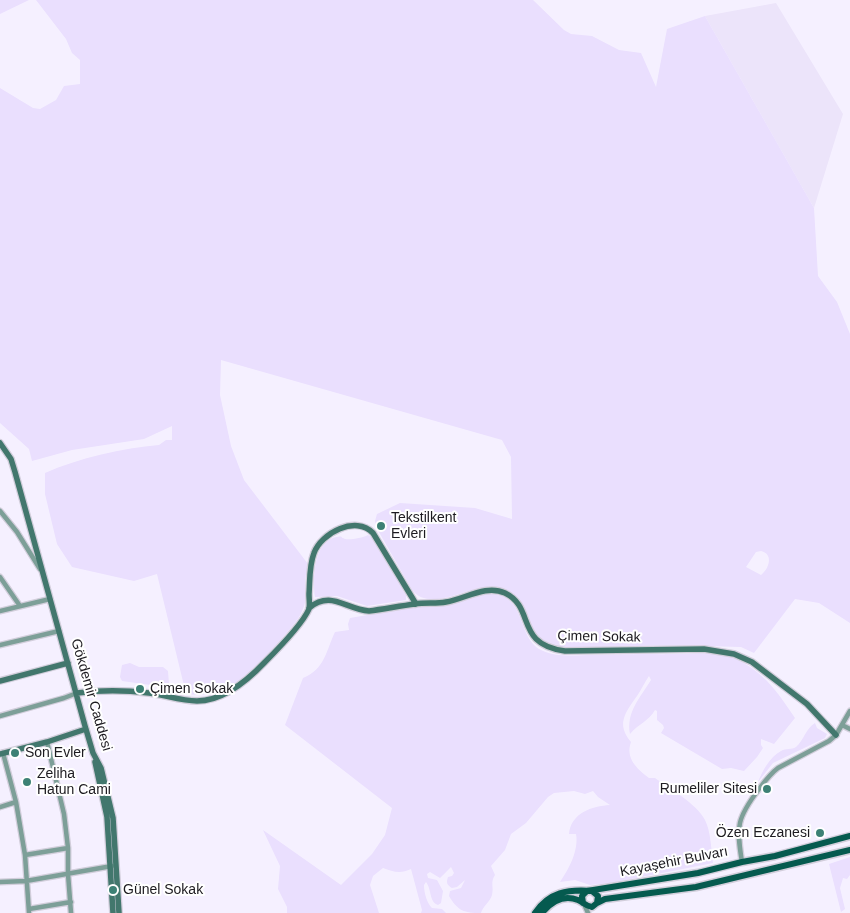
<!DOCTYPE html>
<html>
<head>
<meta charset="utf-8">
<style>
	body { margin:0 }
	canvas { display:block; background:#f5f0ff }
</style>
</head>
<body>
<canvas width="850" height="913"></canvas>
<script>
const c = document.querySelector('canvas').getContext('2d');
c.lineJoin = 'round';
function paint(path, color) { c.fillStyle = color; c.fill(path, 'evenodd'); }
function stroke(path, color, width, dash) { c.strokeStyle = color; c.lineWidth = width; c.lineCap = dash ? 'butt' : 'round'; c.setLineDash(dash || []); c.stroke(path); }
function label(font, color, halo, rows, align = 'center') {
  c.font = font + ' Arial,sans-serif'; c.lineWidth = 4; c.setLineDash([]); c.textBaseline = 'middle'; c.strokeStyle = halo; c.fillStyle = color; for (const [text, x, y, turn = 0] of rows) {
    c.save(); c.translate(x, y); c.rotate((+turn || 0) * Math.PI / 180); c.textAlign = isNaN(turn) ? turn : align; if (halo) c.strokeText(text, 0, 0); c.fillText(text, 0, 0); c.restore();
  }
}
paint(new Path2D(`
	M776,3L843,114L814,208L705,16Z`), '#ece4fa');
paint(new Path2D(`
	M0,0H29L0,14Z
	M36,0H533L564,30L571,34L592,36L619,50L641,53L656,87L667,29L705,16L814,208L818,276L837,302L850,334V623L819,603L795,599L754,653L741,647C707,646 673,645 638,646C612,646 572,653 547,643C523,633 533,593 495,587C472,583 431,614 412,590L376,527L375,521L377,514L400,503L475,508L512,519L511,457L502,440L221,360L220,395L231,446L244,480L308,564C307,570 305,576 305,583C305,592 307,600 303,609C298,622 287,632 278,643C253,671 227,700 186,694L157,574L134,581L72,567L57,544L45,494V473C79,458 123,448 159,445L166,440H172V426L144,439L72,450L32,461L29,449L0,423V88L33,108L40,109L56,100L64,86L80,84V60L72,53L66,39ZM761,551C774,554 769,569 761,575L746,567L756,552Z
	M368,535C382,542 396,580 406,595V600L367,606L337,596L315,597C312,579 314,539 337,537C344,536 339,537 345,539C351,540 362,538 368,535Z
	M487,594C528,592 515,636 541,650C556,658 577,655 594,655C610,655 627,654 643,654C651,653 658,655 666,654C691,654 721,649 744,663C767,676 781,697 795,718L774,744L761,739V745L763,748L757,757L744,771L731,768L722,769L661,733L664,728L663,725L657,720V711L655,710C649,721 638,724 630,734C626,712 640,698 651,680L649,676C645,682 641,690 637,696C625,713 616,724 631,742C625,758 637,769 649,778H655C669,788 697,804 705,820C711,832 711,849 713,863L611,883L590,885L575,880L560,882C569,869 579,850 576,834H569C571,813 592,806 610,805L598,797L593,791L585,794L574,791L554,793L548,797L526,823L511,834L505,850L491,866L495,875C490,882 494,887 492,895C490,902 483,906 481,913C464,913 458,911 449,896L450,891L461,888L465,880L457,887L452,888C447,885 446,883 448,877L452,876L454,873L451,867L440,878L430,872L427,874L428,878L437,880L443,891L441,903L438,905C429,902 432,890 426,882L424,885C424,893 427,903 432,908L442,909L446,913H421L422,910L411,869C401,874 393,872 383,868L373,876L370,885L379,913H287V907L278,889L280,866L263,830L341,885L372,854L385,835L392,808L285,725L303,678C325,669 326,651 335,632L349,630L348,624L350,618L420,606H439L452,604Z
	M130,663L139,667H163L168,671L169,684L165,687L122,681L120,677L122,665Z
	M815,723L817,728L827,734L825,738L773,763L758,782C763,770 769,758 781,751C786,748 791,750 796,747C804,740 806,728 815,723Z
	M850,857V875L847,879L843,878L840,888L845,909L841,912L829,864Z`), '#eadffe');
const minor = new Path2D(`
	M0,511L17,532L40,569
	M0,577L20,606
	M0,611L50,599
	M0,645L59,631
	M0,716L64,698L77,693
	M842,725L850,729
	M47,742L64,814L68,848V874L71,913
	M3,753L16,802L25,855L29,913
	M0,807L16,802
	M25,855L68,848
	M742,862C736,826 737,818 759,789C765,781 770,774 778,768L829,741L836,735L850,711
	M0,882L26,881L112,866
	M584,904L588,913
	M29,909L71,902`);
const secondary = new Path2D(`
	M0,443L11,459L15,472L85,726L93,753L101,768L113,818L119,913
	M309,608C331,590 345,609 369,611C384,609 400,606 415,604C425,602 436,604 446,602C465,599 486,584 505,593C536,608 514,644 565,651L704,649L734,654L752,662L807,704L836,735
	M0,681L68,663
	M77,693C101,690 124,690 149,693C165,695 181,701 197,701C224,701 248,680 265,662C277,650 302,625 309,609C310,605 309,599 309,594C310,580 309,566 314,553C321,533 356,515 373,533L416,604
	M0,754L47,742L86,729
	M95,762L107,817L113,913`);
const primary = new Path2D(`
	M583,903L582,896L587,891L698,873L742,862L775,856L850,836
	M597,903L605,899L696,887L850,850
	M535,913C549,892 568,889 592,891L598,896L597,903L592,907C585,906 583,902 578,900C563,894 551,902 542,913`);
stroke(minor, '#d2cedb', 7);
stroke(secondary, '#d2cedb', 8);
stroke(primary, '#d2cedb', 9);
stroke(minor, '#7d9f98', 4.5);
stroke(secondary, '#42776d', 5.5);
stroke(primary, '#055a4f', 6);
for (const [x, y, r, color] of [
	[381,526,5,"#3d8175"],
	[140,689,5,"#3d8175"],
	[15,753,5,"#3d8175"],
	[27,782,5,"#3d8175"],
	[767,789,5,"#3d8175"],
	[820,833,5,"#3d8175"],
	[113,890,5,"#3d8175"]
]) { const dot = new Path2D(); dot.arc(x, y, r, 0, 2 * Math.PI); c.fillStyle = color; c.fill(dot); stroke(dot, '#fff', 2); }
label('14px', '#1d1b20', '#fff', [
	["Tekstilkent",391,518],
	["Evleri",391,534],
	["Çimen Sokak",150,689],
	["Son Evler",25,753],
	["Zeliha",37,774],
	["Hatun Cami",37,790],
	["Rumeliler Sitesi",757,789,"right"],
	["Özen Eczanesi",810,833,"right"],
	["Günel Sokak",123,890]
], 'left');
label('14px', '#1d1b20', '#fff', [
	["Çimen Sokak",599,637,1],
	["Gökdemir Caddesi",91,695,74],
	["Kayaşehir Bulvarı",674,862,-11]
]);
</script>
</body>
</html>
